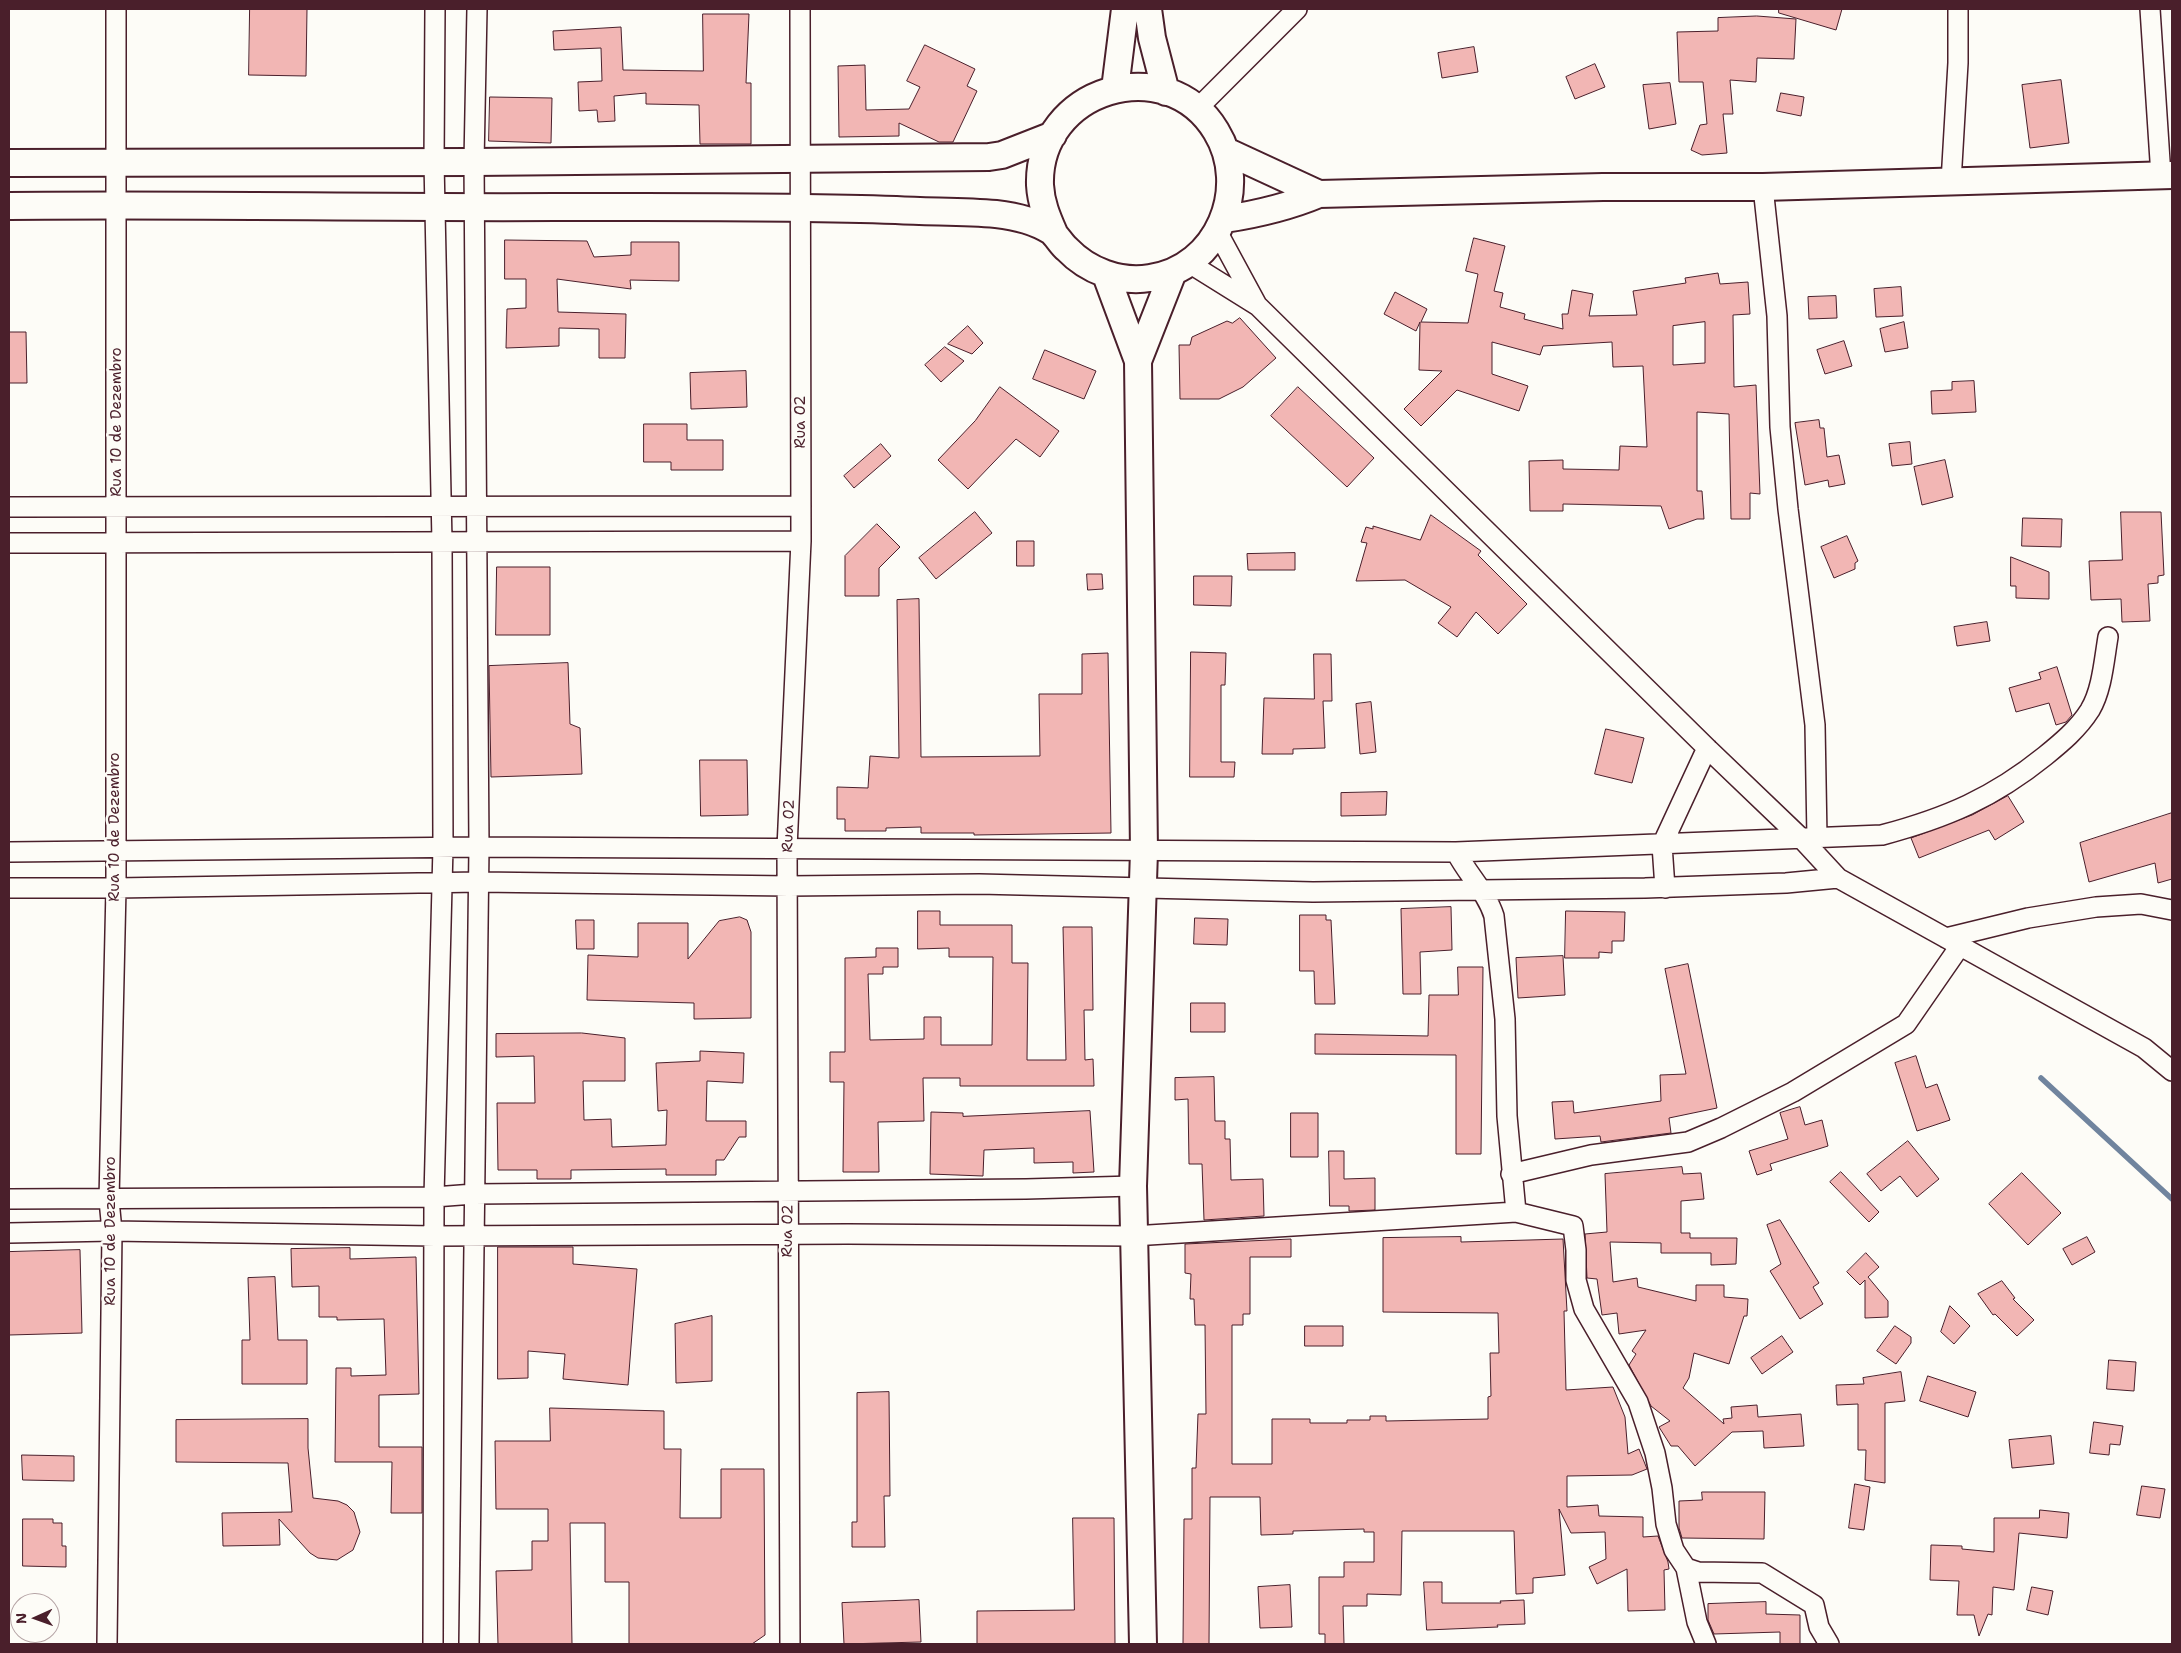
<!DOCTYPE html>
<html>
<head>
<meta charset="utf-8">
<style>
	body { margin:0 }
	#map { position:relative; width:2181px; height:1653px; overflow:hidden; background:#fdfcf7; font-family:"Shantell Sans",sans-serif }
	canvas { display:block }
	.frame { position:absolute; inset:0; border:10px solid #4a1f2b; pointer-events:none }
	.north { position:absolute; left:10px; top:1593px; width:50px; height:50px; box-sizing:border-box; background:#fdfcf7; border:1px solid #b5a4a5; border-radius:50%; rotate:268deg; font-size:14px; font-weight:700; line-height:20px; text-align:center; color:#4a1f2b }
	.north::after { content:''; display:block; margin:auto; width:18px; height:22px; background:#4a1f2b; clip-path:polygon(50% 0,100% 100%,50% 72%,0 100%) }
</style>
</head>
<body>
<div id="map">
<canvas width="2181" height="1653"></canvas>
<div class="frame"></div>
<div class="north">N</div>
</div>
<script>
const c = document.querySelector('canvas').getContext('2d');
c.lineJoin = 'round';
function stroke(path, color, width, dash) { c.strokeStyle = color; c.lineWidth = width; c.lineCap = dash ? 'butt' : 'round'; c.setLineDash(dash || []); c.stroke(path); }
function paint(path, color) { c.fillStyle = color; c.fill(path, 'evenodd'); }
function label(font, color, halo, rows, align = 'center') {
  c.font = font + ' "Shantell Sans",sans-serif'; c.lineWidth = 5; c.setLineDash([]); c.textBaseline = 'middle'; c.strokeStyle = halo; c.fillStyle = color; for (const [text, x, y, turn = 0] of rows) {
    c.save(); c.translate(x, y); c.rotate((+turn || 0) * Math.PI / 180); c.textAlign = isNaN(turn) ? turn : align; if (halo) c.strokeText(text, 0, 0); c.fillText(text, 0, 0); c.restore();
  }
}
stroke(new Path2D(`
	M2041,1078L2172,1199`), '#70849e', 5.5);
const building = new Path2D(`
	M250,9H307L306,76L249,75Z
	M1779,9H1842L1836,30L1779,13Z
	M703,14H749L746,83H751V144H700L699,105L646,104V93L614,96L615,121L598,122L597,110L579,111L578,82L602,81L601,48L554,50L553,31L621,27L623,70L703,71Z
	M1757,16L1796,19L1794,59L1757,58L1756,82L1730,80L1733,114H1723L1727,153L1702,155L1691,150L1700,125L1707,124L1703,82H1679L1677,32L1718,31V18Z
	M925,45L975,69L967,86L977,91L953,142H939L899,123V136L839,137L838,66L865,65L866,110L909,109L920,87L907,81Z
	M1474,47L1478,72L1442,78L1438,53Z
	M1595,64L1605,87L1575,99L1566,77Z
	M2061,80L2069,143L2030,148L2022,85Z
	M1670,83L1676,124L1649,129L1643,85Z
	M1781,93L1804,97L1801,116L1777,111Z
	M490,97L552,98L551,143L489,141Z
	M1474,238L1505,246L1494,291L1503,293L1500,307L1525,314L1524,319L1563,329L1562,314H1568L1572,290L1593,294L1589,316L1637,315L1633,291L1686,283L1685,278L1718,273L1720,284L1748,282L1750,314L1733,315L1734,387L1756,385L1760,494L1750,493V519H1731L1729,414L1697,412V491H1702L1704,519H1697L1669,529L1661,506L1563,504V511H1530L1529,461L1563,460V469L1619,470L1620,446L1647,447L1643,366L1613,367L1612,342L1543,346L1540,355L1492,342V374L1528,386L1519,411L1457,390L1421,426L1404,409L1442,371L1419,370L1420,322L1416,331L1384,314L1395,292L1427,309L1421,322L1468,323L1478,274L1466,271ZM1705,322V363L1673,365V326Z
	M505,240L587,241L594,257L631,255V242H679V281L630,280L631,289L557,279L558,312L626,314L625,358H599V329L559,328V346L506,348L507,309L526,308V279H505Z
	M1901,287L1903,316L1876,317L1874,289Z
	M1836,296L1837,318L1809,319L1808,297Z
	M1240,318L1276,358L1243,387L1219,399H1180L1179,345H1190L1192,337L1227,321L1232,323Z
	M1904,322L1908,348L1885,352L1880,329Z
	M968,326L983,343L972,354L948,344Z
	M9,332H26L27,383H9Z
	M1844,341L1852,366L1825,374L1817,350Z
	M945,347L964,361L941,382L925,365Z
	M1045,350L1096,371L1084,399L1033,379Z
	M746,371L747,407L691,409L690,373Z
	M1974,381L1976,412L1932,414L1931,391L1952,390V382Z
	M1000,387L1059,431L1040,457L1016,439L968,489L938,460L975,421Z
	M1298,387L1374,458L1347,487L1271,416Z
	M1819,420L1820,428H1824L1827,457L1839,455L1845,484L1829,487L1828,480L1805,485L1795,423Z
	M644,424H687V440H723V470H671V462H644Z
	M1910,442L1912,464L1892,466L1889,444Z
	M881,444L891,456L854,488L844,476Z
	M1945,460L1953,497L1922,505L1914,467Z
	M975,512L992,533L936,579L919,558Z
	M2121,512H2161L2164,575L2158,576V583L2148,584L2150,621L2122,622L2121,599L2091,600L2089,561L2122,560Z
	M1431,515L1481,551L1478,555L1527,604L1498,634L1476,612L1457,637L1438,623L1451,607L1405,580L1356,581L1367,543L1361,542L1366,527L1373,529V526L1420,540Z
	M2023,518L2062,519L2061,547L2022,546Z
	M877,524L900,547L879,568V596H845V556Z
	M1847,536L1858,561L1855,563V569L1834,578L1821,547Z
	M1017,541H1034V566H1017Z
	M1295,553V570H1248L1247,554Z
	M2011,557L2049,572V599L2016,598V586H2011Z
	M497,567H550V635H496Z
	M1087,574H1102L1103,589L1088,590Z
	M1194,576H1232L1231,606L1194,605Z
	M919,599L921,757L1040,756L1039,694H1082V654L1108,653L1111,833L974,835V833H921V827L886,828V831H845V819H837V787L868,788L870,756L899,758L897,600Z
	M1987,622L1990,641L1957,646L1954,627Z
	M1191,652L1226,653L1225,685H1221V762H1235L1234,777H1190Z
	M1314,654H1331L1332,701H1323L1325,748L1293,749V754H1262L1264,698L1314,699Z
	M568,663L570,724L580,728L582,774L491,777L489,666Z
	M2057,667L2072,715L2066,722L2056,725L2049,703L2016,712L2009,688L2041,679L2039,673Z
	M1371,702L1376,752L1360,754L1356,704Z
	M1606,729L1644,738L1632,783L1595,774Z
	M700,760H747L748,815L701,816Z
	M1387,792L1386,815L1341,816V793Z
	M2008,796L2024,822L1995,840L1989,830L1919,858L1911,838L1972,815Z
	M2172,813V879L2158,883L2155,863L2089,882L2080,843Z
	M1451,907L1452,950L1420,952L1421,994H1403L1401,909Z
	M918,911H940V925H1012V963H1028L1027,1060H1066L1063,927H1092L1093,1010H1084L1085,1060L1093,1059L1094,1086H960V1078H923L924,1121L878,1122L879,1172H843L844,1082H830V1052H845V958L876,957V948H898V967H883V974H868L870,1040L924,1039V1017H941V1045H992L993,957H949V948L918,949Z
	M1566,911L1625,912L1624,941H1612V953L1599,952V958H1565Z
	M1300,915H1326V920H1331L1335,1004H1315L1314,971H1300Z
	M740,917L747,920L751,932V1018L694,1019V1003L587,1000L588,955L638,957V923H688V959L719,921Z
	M1195,918L1228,919L1227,945L1194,944Z
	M576,920H594V949H577Z
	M1563,956L1565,995L1518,998L1516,958Z
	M1688,964L1717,1108L1669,1118L1671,1133L1601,1142L1600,1136L1555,1139L1552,1102L1573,1101L1574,1113L1661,1101L1660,1075L1686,1074L1665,969Z
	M1458,967H1483L1481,1154H1456V1055L1315,1054V1034L1428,1036L1429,995H1458Z
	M1191,1003H1225V1032H1191Z
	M582,1033L625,1038V1081H583L584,1120L611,1119L612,1147L666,1145L667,1110L658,1111L656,1063L700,1061V1051L744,1053L743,1083L707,1081L706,1121H746V1137H739L724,1160H716V1175H666V1169L571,1170V1179H537V1170H498L497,1103H535L534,1056L496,1057V1034Z
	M1916,1056L1926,1088L1937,1084L1950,1120L1917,1131L1895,1063Z
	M1214,1077L1215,1121H1225V1139H1230L1231,1180L1263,1179L1264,1216L1204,1220L1202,1164H1189L1188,1099L1175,1100V1078Z
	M1800,1107L1805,1125L1822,1120L1828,1146L1770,1164L1772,1170L1757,1175L1749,1151L1788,1139L1780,1113Z
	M1090,1111L1094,1172L1073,1173V1162L1034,1163V1148L984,1150L983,1176L930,1174L931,1112L963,1113V1116Z
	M1291,1113H1318V1157H1291Z
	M1908,1141L1939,1179L1917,1197L1900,1176L1881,1191L1867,1174Z
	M1329,1151H1344V1179L1375,1178V1210L1349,1211V1206H1330Z
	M1682,1167L1683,1174L1701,1173L1704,1199L1681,1201V1233H1690V1238H1737L1736,1264L1711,1265V1253H1661V1243L1610,1242L1613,1282L1637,1278L1638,1287L1696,1301V1285H1724V1297L1748,1299L1747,1316H1744L1729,1364L1694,1353L1689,1378L1683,1388L1724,1424L1723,1419L1732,1418L1731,1407L1757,1405L1758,1417L1801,1414L1804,1446L1764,1448L1763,1431L1732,1432L1695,1466L1678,1446H1671L1659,1427L1670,1421L1651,1406L1629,1365L1636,1354L1632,1351L1646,1330L1619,1334L1617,1313L1602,1315L1597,1279L1587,1278L1585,1234L1607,1232L1605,1174Z
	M1841,1172L1879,1212L1869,1222L1830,1182Z
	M2022,1173L2061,1213L2028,1245L1989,1204Z
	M1780,1220L1819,1283L1813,1287L1823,1304L1800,1319L1770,1271L1781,1264L1767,1225Z
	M1461,1237V1242L1563,1239L1567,1311H1564L1566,1390L1613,1387L1625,1417L1628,1454L1639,1449L1647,1469L1632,1475L1567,1476V1507L1598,1505L1599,1516L1643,1517V1537L1658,1536L1668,1562L1669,1569L1664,1570L1665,1610L1628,1611L1627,1569L1597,1584L1589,1567L1606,1559L1605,1532L1571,1533L1559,1509L1565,1575L1533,1578V1593L1516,1594L1514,1531H1402L1401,1595L1367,1594V1606H1343L1344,1644H1325V1634H1319V1577H1344V1562H1374V1532H1364V1529L1293,1531V1534L1261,1535L1260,1497H1210L1209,1644H1183L1184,1519H1192V1468H1196L1198,1414H1206L1205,1325H1195L1194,1299H1190L1191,1274L1185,1273V1244L1291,1239V1257H1250V1314H1243V1325H1232V1464H1272V1419H1310V1423H1347V1420H1370V1416H1386V1421L1488,1419V1397L1491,1396L1490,1353H1499L1498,1313L1383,1312V1238Z
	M2087,1237L2095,1252L2072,1265L2063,1249Z
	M498,1247H573V1264L637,1269L628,1385L563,1379L565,1354L528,1351V1378L498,1379Z
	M350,1248V1259L416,1257L419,1394L379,1395V1447H422V1513H391L392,1462H335L336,1368H351V1376L386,1375L384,1319L337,1320V1317H319V1286L292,1287L291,1249Z
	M80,1250L82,1333L9,1335V1252Z
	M1866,1253L1879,1267L1868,1277L1888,1301V1317L1865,1318V1280L1860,1285L1847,1272Z
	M275,1277L278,1340H307V1384H242V1340H250L248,1278Z
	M2002,1281L2015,1298L2013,1299L2034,1320L2017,1336L1995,1314L1993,1315L1978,1294Z
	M1950,1306L1970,1326L1954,1344L1941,1332Z
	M712,1316V1381L676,1383L675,1324Z
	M1305,1326H1343V1346H1305Z
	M1895,1326L1911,1337V1343L1896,1364L1877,1351Z
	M1782,1336L1793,1352L1762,1374L1751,1358Z
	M2109,1360L2136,1362L2134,1391L2107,1389Z
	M1901,1372L1905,1401L1885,1403V1483L1865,1480L1866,1450H1858V1404L1837,1405L1836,1385L1864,1384L1863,1378Z
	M1928,1376L1976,1392L1968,1417L1920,1401Z
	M889,1392L890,1496H884L885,1547H852V1522H857V1393Z
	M550,1408L664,1411V1449H681L680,1518H721V1469H764L765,1635L752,1644H629V1582H605V1523H570L572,1644H498L496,1571L532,1570V1541H548V1509H496L495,1441H550Z
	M308,1419V1448L313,1498L338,1501L347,1505L354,1512L360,1532L353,1550L337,1560L318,1558L310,1553L279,1519L280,1545L223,1546L222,1513L292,1512L288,1463L176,1462V1420Z
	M2094,1422L2123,1426L2120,1445L2110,1444L2109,1455L2090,1453Z
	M2051,1436L2054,1464L2012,1468L2009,1440Z
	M22,1455L74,1456V1481L23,1480Z
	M1855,1484L1870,1487L1864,1530L1849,1528Z
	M2142,1486L2165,1489L2160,1518L2137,1515Z
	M1702,1492H1765L1764,1539L1682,1538L1679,1528V1501L1702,1500Z
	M2040,1510L2069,1513L2067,1538L2019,1533L2014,1590L1993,1587L1992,1615L1988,1614L1979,1636L1974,1615H1957L1959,1581L1930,1580L1931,1545L1962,1546V1549L1994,1552V1518H2039Z
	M1073,1518H1114L1115,1644H977V1611L1074,1610Z
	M23,1519H53V1523H62V1546H66V1567L23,1566Z
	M1424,1582H1442V1603H1501L1500,1601L1524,1600L1525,1624L1497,1625L1498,1627L1427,1630Z
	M1290,1585L1292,1627L1260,1628L1258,1587Z
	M2032,1587L2053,1591L2048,1615L2027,1610Z
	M919,1600L921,1642L844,1644L842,1603Z
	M1766,1602V1614L1800,1615V1644H1780V1632L1714,1634L1708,1620V1604Z`);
paint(building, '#f2b6b4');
stroke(building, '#4a1f2b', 1);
const street = new Path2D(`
	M2150,9L2161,176
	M1197,109L1297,9
	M1951,182L1958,63V9
	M1763,187L1777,316L1780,427L1788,509L1815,725L1817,838
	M1218,233L1257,305
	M1189,263L1258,306L1707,748L1801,838L1838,878L2144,1048L2172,1071
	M9,507L801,506
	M9,543L801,541
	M9,852L479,847L1456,852L1882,835C1946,818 1993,798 2045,756C2061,743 2078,729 2090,710C2102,690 2104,661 2108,637
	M1456,852C1468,875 1487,893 1494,916L1505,1019L1507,1116L1516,1212
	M9,888H116L479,882L789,886L979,884L1313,892L1645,888L1786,883L1838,878
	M1665,888L1662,845L1707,748
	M1946,938L2028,918L2096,907L2141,904L2172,910
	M1511,1174L1591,1155L1688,1142L1721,1128L1793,1092L1906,1024L1960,946
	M9,1199L434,1197L474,1194L1026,1189L1133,1186
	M9,1233L112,1231L435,1236L848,1234L1133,1236L1516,1212L1573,1226L1576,1250V1280L1584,1309L1638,1402L1655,1453L1662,1488L1666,1524L1674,1550L1686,1568L1697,1622L1706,1644
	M1686,1568L1698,1572L1762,1573L1814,1605L1819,1627L1829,1644
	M107,1644L112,1231L109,1200L116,888V9
	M433,1644L434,1197L443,847L442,542L434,162L435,9
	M469,1644L479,847L474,162L477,9
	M790,1644L787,848L801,541L800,9`);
const secondary = new Path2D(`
	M1148,9L1152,38L1166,92
	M1115,89L1125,9
	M1226,151L1319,194
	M9,163L474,162L989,157L1002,155L1053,135
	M9,206C191,204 374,208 556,207C670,207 783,206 896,210C929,212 963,211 996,214C1014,216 1035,221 1051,231C1057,236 1061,244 1067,249C1088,271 1120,283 1150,278C1218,268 1251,188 1216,131C1166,49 1037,90 1040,185C1041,203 1047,217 1054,233
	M1225,219C1258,214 1288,207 1319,194L1603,187H1763L2172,175
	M1106,275L1138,361L1144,851L1133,1186L1143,1644
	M1138,361L1173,272`);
stroke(street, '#4a1f2b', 22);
stroke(secondary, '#4a1f2b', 30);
stroke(street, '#fdfcf7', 19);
stroke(secondary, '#fdfcf7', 26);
label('15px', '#4a1f2b', '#fdfcf7', [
	["Rua 10 de Dezembro",117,422,-90],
	["Rua 02",801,422,-90],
	["Rua 02",789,826,-88],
	["Rua 10 de Dezembro",115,827,-90],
	["Rua 10 de Dezembro",111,1231,-90],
	["Rua 02",788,1231,-89]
]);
</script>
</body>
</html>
